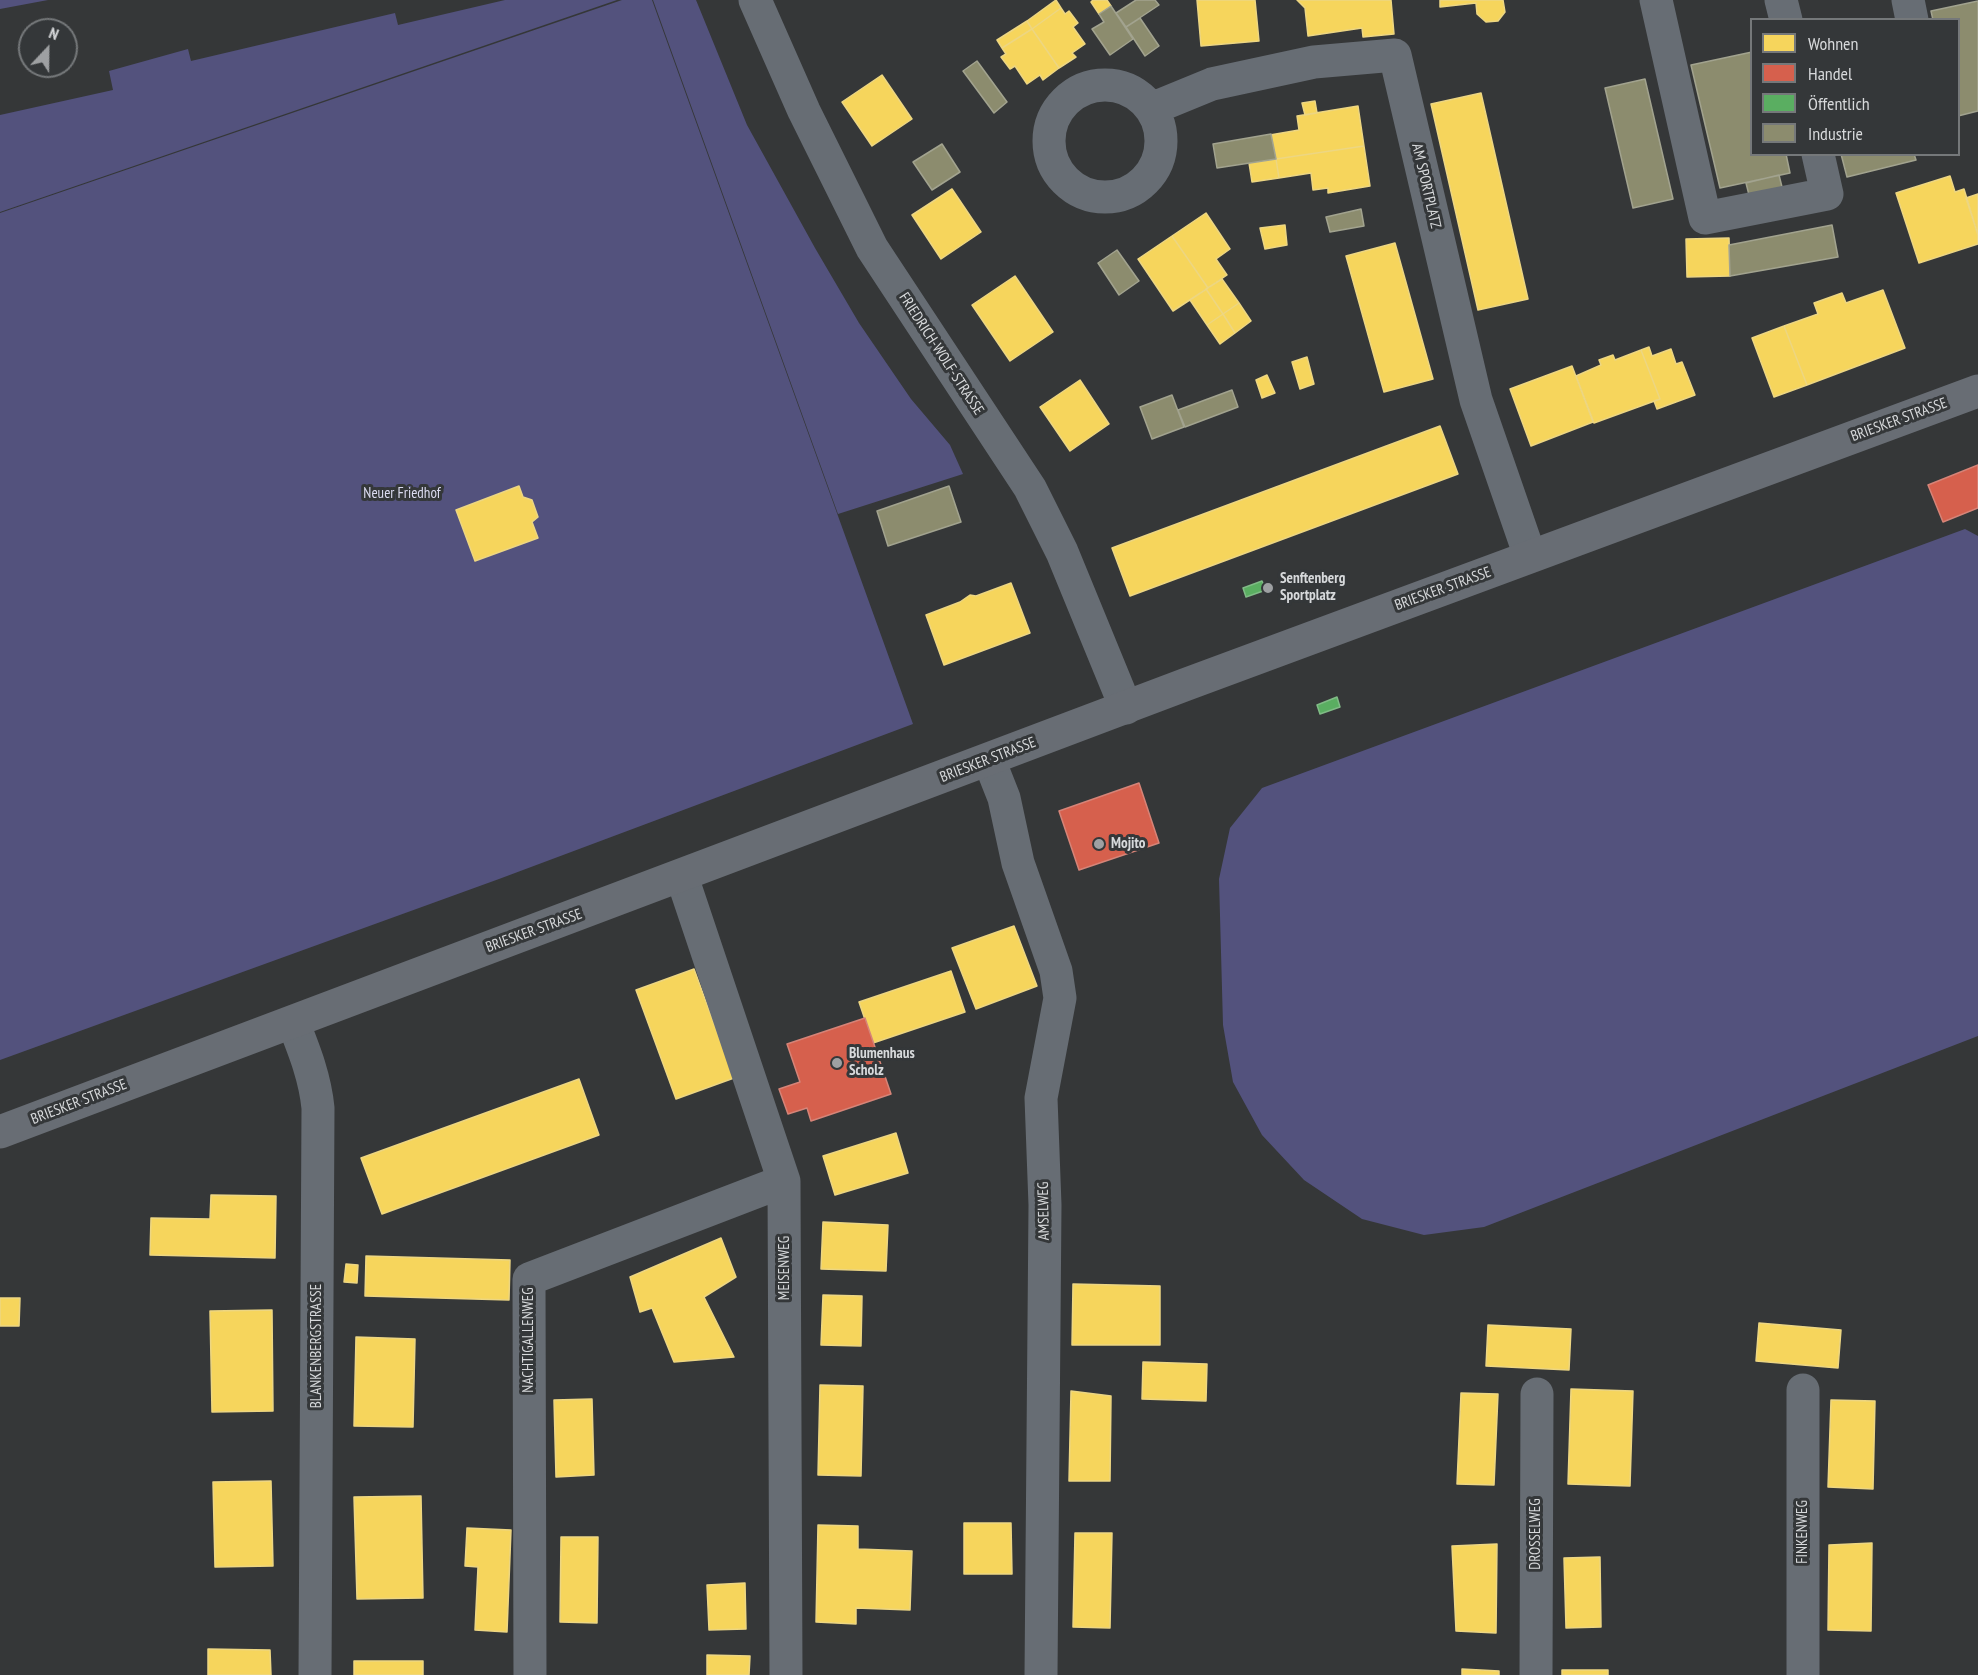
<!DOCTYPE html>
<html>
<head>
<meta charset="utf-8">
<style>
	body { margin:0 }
	#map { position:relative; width:1978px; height:1675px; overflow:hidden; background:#353738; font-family:"PT Sans Narrow",sans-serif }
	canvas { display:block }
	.legend { position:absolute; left:1750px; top:18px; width:210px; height:138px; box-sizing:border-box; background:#343739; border:2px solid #75787a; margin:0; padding:8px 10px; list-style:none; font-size:18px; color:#d7d9db }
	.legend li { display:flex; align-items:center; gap:12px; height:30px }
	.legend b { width:30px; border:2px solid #75787a }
	.north { position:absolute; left:18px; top:18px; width:60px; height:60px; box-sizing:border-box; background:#343739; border:2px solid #75787a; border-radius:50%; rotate:22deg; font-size:16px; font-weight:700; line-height:24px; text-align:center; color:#d7d9db }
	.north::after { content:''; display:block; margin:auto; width:21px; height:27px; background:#9ea0a2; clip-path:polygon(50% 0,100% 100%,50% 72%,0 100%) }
</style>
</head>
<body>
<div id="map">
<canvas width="1978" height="1675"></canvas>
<ul class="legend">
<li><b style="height:16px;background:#f6d55c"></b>Wohnen</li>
<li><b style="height:16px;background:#d6604d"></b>Handel</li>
<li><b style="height:16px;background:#5aae61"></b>Öffentlich</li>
<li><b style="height:16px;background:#8c8c6e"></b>Industrie</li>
</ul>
<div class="north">N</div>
</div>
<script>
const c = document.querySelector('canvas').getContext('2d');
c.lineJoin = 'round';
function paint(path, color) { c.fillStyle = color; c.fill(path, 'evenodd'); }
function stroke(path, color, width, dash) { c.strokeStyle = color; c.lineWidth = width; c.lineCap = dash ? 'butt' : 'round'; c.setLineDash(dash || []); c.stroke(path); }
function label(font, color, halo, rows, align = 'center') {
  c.font = font + ' "PT Sans Narrow",sans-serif'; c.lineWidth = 6; c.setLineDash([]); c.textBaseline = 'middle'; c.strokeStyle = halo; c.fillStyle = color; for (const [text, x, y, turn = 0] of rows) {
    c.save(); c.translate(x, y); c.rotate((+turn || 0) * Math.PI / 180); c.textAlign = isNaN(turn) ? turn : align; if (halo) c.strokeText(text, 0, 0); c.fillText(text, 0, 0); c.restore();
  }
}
paint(new Path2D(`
	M0,0H48L0,9Z
	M505,0H617L0,212V115L113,90L109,71L188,49L191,61L395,13L398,25Z
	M622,0H652L913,724L499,879L0,1060V213Z
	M653,0H696L747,125L815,248L859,323L911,399L950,445L963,474L838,514Z
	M1965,529L1978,536V1036L1484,1227L1424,1235L1362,1219L1304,1180L1262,1135L1233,1082L1223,1025L1219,879L1230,828L1262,788Z`), '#53527d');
const homes = new Path2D(`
	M1056,0L1061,8L1032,29L1027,21Z
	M1093,0H1107L1111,6L1099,14L1091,2Z
	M1197,0H1255L1259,41L1201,46Z
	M1297,0H1391L1394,34L1363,37L1362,28L1308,36L1305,8Z
	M1440,0H1503L1505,12L1498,21L1486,22L1477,14L1476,3L1440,7Z
	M1061,8L1065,14L1069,11L1078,23L1073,27L1085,44L1072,53L1076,57L1059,68L1032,29Z
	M1027,21L1032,29L1002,48L997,40Z
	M1032,29L1059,68L1043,80L1040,75L1027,84L1015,66L1010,69L1001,57L1006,54L1002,48Z
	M882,75L912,119L872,146L842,102Z
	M1481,93L1528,299L1478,310L1431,104Z
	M1315,101L1317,113L1305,115L1302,103Z
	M1358,106L1364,146L1276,159L1270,135L1299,130L1297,116Z
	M1364,146L1370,186L1328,193V188L1313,190L1311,173L1279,178L1276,159Z
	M1276,159L1279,178L1252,182L1249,163Z
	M1950,176L1955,192L1964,189L1978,235V244L1919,263L1896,193Z
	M952,189L981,232L941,259L912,215Z
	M1978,194V235L1966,198Z
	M1206,213L1230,249L1216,259L1227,275L1208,288L1172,236Z
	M1285,225L1287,245L1265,249L1260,228Z
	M1172,236L1208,288L1173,311L1138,259Z
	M1729,238L1730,276L1687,277L1686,239Z
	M1395,243L1433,379L1384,392L1346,256Z
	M1015,276L1053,332L1010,361L972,305Z
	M1222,279L1239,303L1223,314L1206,289Z
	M1206,289L1223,314L1207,325L1190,300Z
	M1883,290L1905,348L1807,385L1784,326L1818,314L1814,303L1842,293L1846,303Z
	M1239,303L1251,321L1235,333L1223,314Z
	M1223,314L1235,333L1220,344L1207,325Z
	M1784,326L1807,385L1774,397L1752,338Z
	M1649,347L1652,356L1671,349L1676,364L1682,362L1695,395L1657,409L1654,401L1660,399L1641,350Z
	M1641,350L1660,399L1594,423L1576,376L1601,365L1599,360L1613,355L1615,360Z
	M1307,357L1314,384L1300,389L1292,362Z
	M1572,366L1593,422L1531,446L1510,389Z
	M1267,375L1275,393L1262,398L1256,380Z
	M1080,380L1109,424L1070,451L1040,407Z
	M1440,426L1458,474L1130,596L1112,548Z
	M519,486L523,497L532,500L538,517L532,522L538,538L475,561L456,510Z
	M1011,583L1030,633L944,665L926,615L960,602L970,595L976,596Z
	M1014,926L1037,986L976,1009L952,948Z
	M694,969L734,1078L676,1099L636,990Z
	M951,971L965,1012L873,1043L859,1002Z
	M579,1079L599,1135L382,1214L361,1158Z
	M896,1133L908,1173L835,1195L823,1156Z
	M211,1195L276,1196L275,1258L150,1255L151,1218L210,1219Z
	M823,1222L888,1225L886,1271L821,1269Z
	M721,1238L736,1277L704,1297L734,1357L674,1362L652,1308L640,1312L630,1277Z
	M366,1256L510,1260L509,1300L365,1296Z
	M346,1264L358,1265L357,1283L344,1282Z
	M1073,1284L1160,1286V1345H1072Z
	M823,1295L862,1296L861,1346L821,1345Z
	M0,1298H20L19,1326H0Z
	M272,1310L273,1411L212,1412L210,1311Z
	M1759,1323L1841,1330L1838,1368L1756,1361Z
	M1488,1325L1571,1329L1569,1370L1486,1366Z
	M356,1337L415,1339L413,1427L354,1426Z
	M1143,1362L1207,1364L1206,1401L1142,1399Z
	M820,1385L863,1386L861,1476L818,1475Z
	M1571,1389L1633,1391L1630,1486L1568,1484Z
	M1071,1391L1111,1396L1110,1481H1069Z
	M1461,1393L1498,1394L1494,1485L1457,1484Z
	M592,1399L594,1475L556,1477L554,1400Z
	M1831,1400L1875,1401L1873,1489L1828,1487Z
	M271,1481L273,1566L215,1567L213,1482Z
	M421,1496L423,1598L357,1599L354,1497Z
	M964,1523H1011L1012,1574H964Z
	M818,1525L858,1526V1549L912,1551L910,1610L856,1608V1624L816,1622Z
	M467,1528L511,1530L507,1632L475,1630L478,1567L465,1566Z
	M1075,1533H1112L1110,1628L1073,1627Z
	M561,1537H598L597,1623L560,1622Z
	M1872,1543L1871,1631L1828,1630L1829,1545Z
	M1497,1544L1496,1633L1456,1631L1452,1546Z
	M1600,1557L1601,1627L1566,1628L1564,1558Z
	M745,1583L746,1629L709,1630L707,1585Z
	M208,1649L270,1650L271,1675H208Z
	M707,1655L750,1656L749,1675H707Z
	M354,1661H423V1675H354Z
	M1462,1669L1499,1671V1675H1462Z
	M1562,1670H1608V1675H1562Z`);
paint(homes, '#f6d55c');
stroke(homes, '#edd682', 1.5);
const shops = new Path2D(`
	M1978,465V508L1943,522L1928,485Z
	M1139,783L1159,843L1079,870L1059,811Z
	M865,1018L891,1094L811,1121L807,1108L788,1114L779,1089L800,1082L787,1044Z`);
paint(shops, '#d6604d');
stroke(shops, '#d68478', 1.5);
const public = new Path2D(`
	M1262,581L1266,590L1246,597L1243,588Z
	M1337,697L1340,707L1320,714L1317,705Z`);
paint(public, '#5aae61');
stroke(public, '#80bb86', 1.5);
const industry = new Path2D(`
	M1136,0H1155L1159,5L1126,27L1116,13Z
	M1978,1V111L1958,116V20H1933L1931,11Z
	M1111,6L1133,39L1110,55L1092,29L1104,22L1099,14Z
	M1140,18L1159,46L1145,56L1126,27Z
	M1752,52V154H1786L1790,173L1720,188L1691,65Z
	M977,61L1007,102L994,113L963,71Z
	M1645,79L1673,199L1633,208L1605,88Z
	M1271,134L1276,159L1217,168L1213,144Z
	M942,144L960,172L932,190L913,162Z
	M1841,154H1914L1916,160L1847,177Z
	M1779,175L1783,191L1750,199L1746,183Z
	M1361,209L1364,226L1330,232L1326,217Z
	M1832,225L1838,257L1730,276L1729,245Z
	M1117,250L1139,281L1119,295L1098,263Z
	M1232,390L1238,407L1185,427L1178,410Z
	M1172,395L1184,427L1152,439L1140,407Z
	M949,486L961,522L888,546L877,511Z`);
paint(industry, '#8c8c6e');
stroke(industry, '#a2a38f', 1.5);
stroke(new Path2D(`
	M755,0L804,111L872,248L1030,488L1062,552L1126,708
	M1656,0L1705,218L1827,194L1818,154
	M1781,0L1786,20
	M1908,0L1912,20
	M1049 141a56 56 0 1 1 112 0a56 56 0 1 1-112 0Z
	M1151,109L1212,84L1314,62L1395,55L1476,400L1530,556
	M989,760L1004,798L1018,863L1056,971L1060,998L1041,1098L1045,1205L1041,1675
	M682,877L784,1181L786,1675
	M293,1022C304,1050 315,1077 318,1108L315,1675
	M530,1675L529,1279L784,1181
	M1536,1675L1537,1394
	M1803,1675V1390`), '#676d74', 33);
stroke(new Path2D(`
	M0,1132L1187,684L1978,391`), '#686d74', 33);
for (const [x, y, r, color] of [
	[1268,588,6,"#9ea0a2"],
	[1099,844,6,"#9ea0a2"],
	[837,1063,6,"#9ea0a2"]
]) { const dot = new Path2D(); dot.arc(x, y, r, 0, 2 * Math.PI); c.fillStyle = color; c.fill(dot); stroke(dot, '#343739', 2); }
label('15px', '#d7d9db', '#343739', [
	["AM SPORTPLATZ",1426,186,77],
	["FRIEDRICH-WOLF-STRASSE",941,354,57],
	["BRIESKER STRASSE",1899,420,-20],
	["BRIESKER STRASSE",1443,589,-20],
	["BRIESKER STRASSE",988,760,-21],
	["BRIESKER STRASSE",534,931,-20],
	["BRIESKER STRASSE",79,1102,-21],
	["AMSELWEG",1044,1211,-91],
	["MEISENWEG",785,1268,-90],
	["NACHTIGALLENWEG",529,1340,-90],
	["BLANKENBERGSTRASSE",317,1346,-90],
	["FINKENWEG",1803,1532,-90],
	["DROSSELWEG",1536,1534,-90]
]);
label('15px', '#dbdbf0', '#343739', [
	["Neuer Friedhof",402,494]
]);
label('bold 15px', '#d7d9db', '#343739', [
	["Senftenberg",1280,579],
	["Sportplatz",1280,596],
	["Mojito",1111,844],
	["Blumenhaus",849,1054],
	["Scholz",849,1071]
], 'left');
</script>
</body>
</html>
